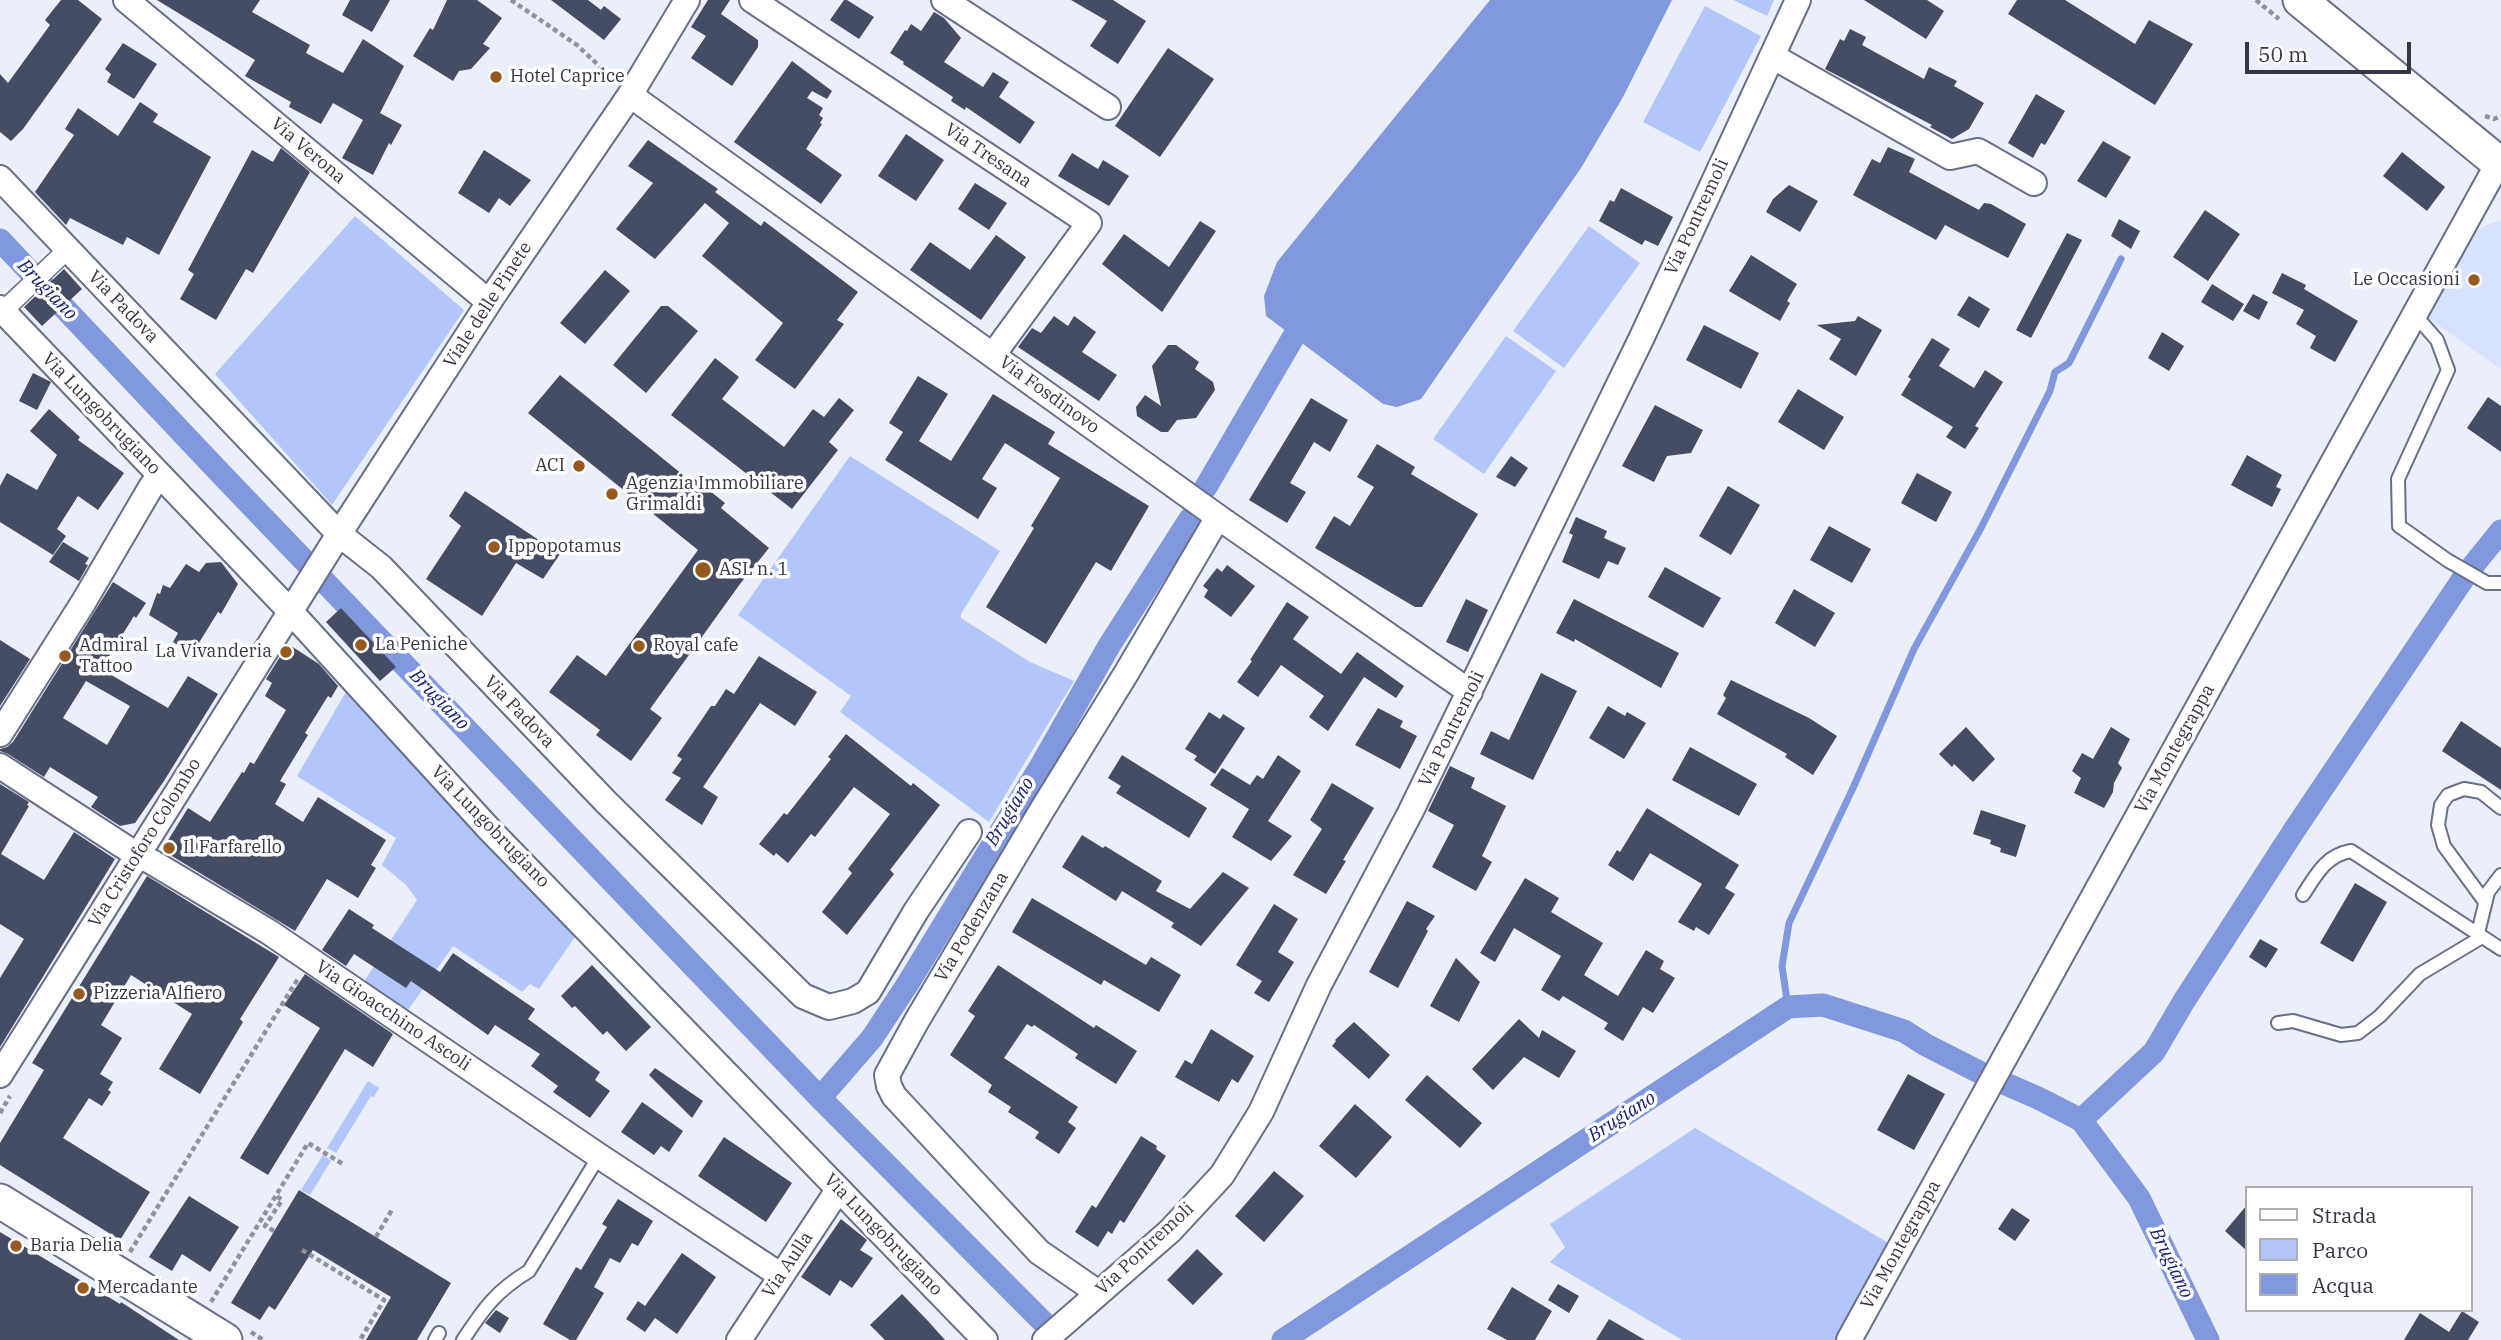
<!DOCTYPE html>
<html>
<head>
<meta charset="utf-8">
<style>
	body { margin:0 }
	#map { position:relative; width:2501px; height:1340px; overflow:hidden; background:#eaeffa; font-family:"IBM Plex Serif",serif }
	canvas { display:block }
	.legend { position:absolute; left:2245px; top:1186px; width:228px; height:126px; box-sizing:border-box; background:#fff; border:2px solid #adafb4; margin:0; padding:9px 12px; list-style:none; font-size:21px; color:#333743 }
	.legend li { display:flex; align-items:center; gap:14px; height:35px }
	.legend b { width:35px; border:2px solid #adafb4 }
	.scale { position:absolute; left:2245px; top:42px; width:166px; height:32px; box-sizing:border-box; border:4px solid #333743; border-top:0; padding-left:9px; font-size:21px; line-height:24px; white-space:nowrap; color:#333743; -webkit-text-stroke:5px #fff; paint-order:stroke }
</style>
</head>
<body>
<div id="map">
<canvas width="2501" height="1340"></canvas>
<ul class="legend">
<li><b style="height:9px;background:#fff"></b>Strada</li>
<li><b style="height:19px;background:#b3c6fc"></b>Parco</li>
<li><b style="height:19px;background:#8198de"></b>Acqua</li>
</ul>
<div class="scale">50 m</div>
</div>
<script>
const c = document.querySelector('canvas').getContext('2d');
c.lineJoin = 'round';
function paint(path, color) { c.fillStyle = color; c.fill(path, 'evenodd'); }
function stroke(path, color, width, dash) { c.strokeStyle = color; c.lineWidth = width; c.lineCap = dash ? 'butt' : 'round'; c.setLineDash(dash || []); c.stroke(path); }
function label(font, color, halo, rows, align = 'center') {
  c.font = font + ' "IBM Plex Serif",serif'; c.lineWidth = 7; c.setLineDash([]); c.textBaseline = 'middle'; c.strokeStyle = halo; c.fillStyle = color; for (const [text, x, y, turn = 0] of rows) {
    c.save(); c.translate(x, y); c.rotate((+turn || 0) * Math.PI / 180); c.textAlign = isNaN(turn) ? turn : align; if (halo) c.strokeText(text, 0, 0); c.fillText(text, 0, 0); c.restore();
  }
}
paint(new Path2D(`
	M2501,221V369L2427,317L2467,243L2478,230L2486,225Z`), '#d7e2ff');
paint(new Path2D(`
	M1733,0H1774L1767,16Z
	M1705,6L1761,36L1700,152L1643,122Z
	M355,216L464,310L332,505L215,374Z
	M1589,226L1640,263L1564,368L1513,331Z
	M1506,336L1556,371L1484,474L1433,439Z
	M850,456L1000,551L961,614V618L1030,662L1074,681L989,822L840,712L851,696L738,615Z
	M347,690L579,931L539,989L530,984L522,992L453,946L406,1013L363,983L417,900L406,885L382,865L396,838L297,776Z
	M368,1081L379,1088L374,1097L371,1096L336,1153L327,1148Z
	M1695,1128L1890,1244L1838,1340H1682L1550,1262L1565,1247L1550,1224Z
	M323,1155L331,1161L310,1195L301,1190Z`), '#b3c6fc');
paint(new Path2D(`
	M1490,0H1672L1623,97L1581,168L1421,399L1397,407L1383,404L1266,316L1264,296L1277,262Z`), '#8198de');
stroke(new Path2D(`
	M1788,1007L1782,966L1789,923L1853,788L1914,649L1981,528L2050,391L2055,372L2069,363L2121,259`), '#8198de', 7);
stroke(new Path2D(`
	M0,240L223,476L820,1098L1047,1326
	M1206,487L1294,336
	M2006,1084L2038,1098L2081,1120L2139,1198L2208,1340
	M820,1098L872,1038L907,985L1042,764L1109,646L1190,519
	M2081,1120L2154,1052L2184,1001L2295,829L2467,573L2501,531
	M1283,1340L1788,1007L1823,1005L1904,1031L1926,1045L1981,1073`), '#8198de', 23);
paint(new Path2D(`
	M61,0H78L102,19L23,129L11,141L0,132V74L8,83L50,25L45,20Z
	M157,0H260L252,12L310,45L306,53L343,73L363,39L404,66L380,113L402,125L391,145L389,143L373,175L342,158L363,120L333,103L321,124L289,107L291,102L245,76L255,60Z
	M350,0H390L372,32L342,15Z
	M447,0H477L502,18L483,44L490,48L471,69L459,71L453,81L413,56L430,28L433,30Z
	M551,0H588L601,10L604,6L621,19L604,40Z
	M708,0H730L721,14L758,40V47L732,86L691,58L706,36L691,27Z
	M844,0H847L874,17L859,39L830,20Z
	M1071,0H1113L1146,21L1118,64L1090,46L1107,21Z
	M1864,0H1927L1944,11L1926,39Z
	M2017,0H2065L2135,44L2149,20L2193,44L2155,105L2008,14Z
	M934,12L944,18L961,38L944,62L983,87L993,72L1009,82L999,97L1035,122L1020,144L966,107L965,110L951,101L953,97L903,64L904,62L890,53L905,30L907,31L911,24L921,31Z
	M1850,29L1866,37L1862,45L1924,79L1929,67L1957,81L1954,86L1984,103L1969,129L1952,139L1930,127L1932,125L1825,69L1840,39L1844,41Z
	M123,43L157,64L134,99L107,82L111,74L105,69Z
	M1168,48L1214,79L1160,157L1115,126Z
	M792,61L832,91L827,99L812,91L807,98L823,108L819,115L823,118L820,123L822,124L806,149L842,175L821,204L734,142Z
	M2036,94L2065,111L2045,145L2041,143L2033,158L2008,143Z
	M140,102L158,114L153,122L211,157L159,255L127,237L123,245L70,218L66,225L35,192L74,135L65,129L78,108L118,136Z
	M906,134L944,160L916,201L878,176Z
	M648,140L718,189L715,192L761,226L764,221L858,292L837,320L844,324L795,389L755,360L783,323L702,256L729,223L705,203L655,259L616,229L653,183L628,166Z
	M2103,141L2131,157L2106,198L2077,181Z
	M1888,147L1915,159L1909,172L1979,210L1984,203L1991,204L2026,224L2008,258L1945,225L1936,240L1853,195L1872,159L1880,163Z
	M281,148L310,172L253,273L246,269L216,320L180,299L194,274L188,270L252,150L273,162Z
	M484,150L531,180L510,206L499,198L489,213L458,193Z
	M2402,152L2445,187L2427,211L2383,176Z
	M1072,153L1098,169L1103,160L1129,176L1109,206L1058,176Z
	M975,183L1007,203L989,230L958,209Z
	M1789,185L1818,201L1800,232L1766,212L1773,199Z
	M1621,188L1673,217L1658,246L1645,240L1642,245L1599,221L1610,200L1614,202Z
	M2205,210L2240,234L2208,281L2173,257Z
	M2119,219L2140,231L2131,249L2111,236Z
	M1200,221L1216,231L1162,312L1102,264L1124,234L1169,267Z
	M2067,233L2082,240L2031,338L2016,330Z
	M996,235L1026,257L981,320L910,270L930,242L970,270Z
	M1751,255L1797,284L1787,301L1790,303L1780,321L1729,291Z
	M64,269L82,289L42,326L24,307Z
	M605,270L630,291L585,344L560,323Z
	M2282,273L2306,285L2304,289L2358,321L2335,362L2310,348L2316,336L2296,324L2304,310L2272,293Z
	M2212,284L2244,304L2233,321L2201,302Z
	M2253,294L2268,302L2259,320L2243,311Z
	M1969,296L1990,309L1979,328L1957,315Z
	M661,306H668L698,331L646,393L613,365Z
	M1054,316L1068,326L1074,316L1096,332L1082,352L1117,375L1099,401L1018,347L1032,328L1041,333Z
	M1858,316L1882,330L1856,376L1829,359L1841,339L1817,325L1855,321Z
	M1704,325L1759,353L1741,389L1686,360Z
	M2162,332L2184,346L2169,371L2148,358Z
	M1932,338L1950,349L1939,366L1974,388L1985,370L2003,382L1975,426L1979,428L1965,449L1946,437L1953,427L1901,395L1911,379L1908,377Z
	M1168,345H1176L1199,362L1195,369L1213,382L1215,390L1196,418L1177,420L1168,432H1161L1137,416L1136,407L1145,395L1161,406L1152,366Z
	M715,358L739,377L722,399L784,447L813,409L824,417L839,398L854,410L829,442L838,450L792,509L671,415Z
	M33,373L51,382L37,410L19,401Z
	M560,375L688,479L691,476L725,503L721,508L769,548L740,584L650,709L662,718L631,761L596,735L600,730L549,692L577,655L606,676L698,550L528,413Z
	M918,376L948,394L919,441L951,461L993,394L1055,432L1048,444L1149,506L1111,571L1096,562L1046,644L986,607L1034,528L1031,526L1060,478L1005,443L982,479L997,488L978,519L885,460L903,432L889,423Z
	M1798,389L1844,417L1824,450L1778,422Z
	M2488,397L2501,406V452L2467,428Z
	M1311,398L1348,420L1330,452L1314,442L1290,483L1306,492L1287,523L1249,500Z
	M1655,405L1703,430L1691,453L1667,456L1654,482L1622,466Z
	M49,409L80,437L78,440L124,473L98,510L78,496L57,529L66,536L53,555L0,522V486L7,473L37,490L57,455L30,431Z
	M1377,444L1415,467L1411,474L1478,514L1422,607H1415L1315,548L1334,516L1350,526L1374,487L1357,477Z
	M2247,455L2282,475L2276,487L2281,489L2272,507L2231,485Z
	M1511,456L1528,468L1515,487L1496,477Z
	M1917,473L1952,492L1936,522L1901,503Z
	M1728,486L1760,505L1731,555L1699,536Z
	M465,491L560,554L543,579L516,563L482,616L426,579L461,526L449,516Z
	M1576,517L1607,531L1604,538L1626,548L1618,565L1608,561L1599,579L1562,562L1573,535L1569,533Z
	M1829,526L1871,549L1852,583L1810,560Z
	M63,542L89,558L85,564L88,565L79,581L49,562Z
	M221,562L238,584L221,614L218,612L192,654L173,642L178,633L149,615L157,593L160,594L163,585L170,588L186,564L199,572L206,563Z
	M1227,565L1255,586L1231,617L1204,597L1208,590L1203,586L1217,568L1222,572Z
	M1665,567L1721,598L1703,628L1648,597Z
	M113,582L146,603L136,618L134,616L101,669L168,708L188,676L218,694L164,781L135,823L120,826L91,807L98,797L50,767L44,777L8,754L0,751V749L7,747L13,742ZM86,681L130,706L107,745L63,718Z
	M1794,589L1835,613L1815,647L1775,623Z
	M1466,599L1488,610L1468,652L1446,642Z
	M1574,599L1679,653L1661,688L1575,639L1574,642L1556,633Z
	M1287,602L1309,617L1293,639L1341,674L1357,652L1404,686L1396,698L1364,677L1328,731L1309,717L1324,696L1281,665L1258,697L1237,682L1252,661L1250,660Z
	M341,608L396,667L380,681L326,622Z
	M0,640L30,659L0,706Z
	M288,644L319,664L338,686L331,698L328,696L305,733L308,735L280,781L286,784L275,804L303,822L318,797L386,840L371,865L376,868L358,898L327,879L295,931L162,850L188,808L210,822L242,772L244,773L250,762L254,764L286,710L265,696L272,683L266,679Z
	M759,656L817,692L795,726L760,703L703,787L718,797L702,825L665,800L681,778L672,773L682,759L677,756L711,706H715L726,689L734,694Z
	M1541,673L1577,691L1533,780L1480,754L1491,731L1509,740Z
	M1731,680L1809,718L1837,736L1813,775L1785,757L1787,754L1717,714L1726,698L1723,695Z
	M1608,706L1625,716L1627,712L1646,723L1624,759L1589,738Z
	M1378,708L1403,721L1400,727L1417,736L1400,769L1355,745Z
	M1209,712L1220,719L1223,714L1245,728L1215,774L1194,760L1197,756L1185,749Z
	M2461,721L2501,748V790L2442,751Z
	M1966,727L1995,759L1973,782L1954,764L1952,767L1939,754Z
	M2111,727L2130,739L2118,763L2122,768L2114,783L2113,792L2104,808L2074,793L2081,778L2072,771L2082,753L2093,759Z
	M846,734L911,786L913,783L940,805L890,870L894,874L847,935L822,912L852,873L848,869L890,814L854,787L815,837L811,834L788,863L776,853L774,856L759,844L784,813L787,815L831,759L828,757Z
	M1690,747L1757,784L1739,816L1672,780Z
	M1122,755L1207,808L1189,838L1116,793L1121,786L1108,778Z
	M1278,755L1301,771L1268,821L1292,836L1271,861L1232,837L1249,809L1210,785L1222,768L1250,785L1257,775L1263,779Z
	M1450,766L1475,778L1471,788L1506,806L1482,856L1492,862L1476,891L1432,867L1454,825L1428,811Z
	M1332,783L1374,808L1343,860L1346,861L1326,894L1293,875L1322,829L1310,820Z
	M0,784L29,802L27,805L29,806L1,854L44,880L74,832L115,859L0,1047V978L24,939L0,924Z
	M1647,808L1739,865L1725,888L1735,894L1709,935L1696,927L1694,931L1678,922L1702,884L1650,853L1633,881L1608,865L1617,850L1620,852Z
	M1981,810L2026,825L2016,857L2000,852L2001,848L1990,844L1991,840L1973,834Z
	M1082,835L1103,848L1105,846L1162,881L1156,891L1190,909L1223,872L1249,888L1201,946L1171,927L1174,923L1122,891L1116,901L1062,867Z
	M147,876L279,957L240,1019L243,1022L200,1094L159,1069L192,1014L131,975L101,1025L122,1038L100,1074L113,1082L108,1090L111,1092L102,1106L89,1098L63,1138L150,1192L120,1240L0,1165V1143L44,1070L32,1063Z
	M1525,878L1559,898L1551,912L1603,943L1584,975L1618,996L1646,950L1664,961L1660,969L1675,978L1653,1013L1643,1007L1623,1041L1604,1029L1608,1023L1563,996L1559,1001L1541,990L1561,956L1514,928L1495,962L1480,953Z
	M2355,883L2387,902L2353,962L2320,943Z
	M1032,898L1146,965L1151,957L1181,975L1159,1012L1104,980L1101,985L1012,932Z
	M1407,901L1435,916L1426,929L1428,931L1398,988L1369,972Z
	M1274,904L1298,919L1278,952L1294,962L1269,1002L1254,993L1262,981L1236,965Z
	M349,909L374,925L372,928L440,972L453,953L535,1009L528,1019L600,1072L595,1080L610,1091L590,1118L553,1092L558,1086L531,1066L540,1054L495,1025L488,1035L411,981L406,988L354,954L346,966L322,950Z
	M2260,939L2278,949L2266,968L2249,957Z
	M1456,958L1480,982L1459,1022L1430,1006Z
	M592,965L651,1027L626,1051L607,1031L603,1035L575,1006L572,1008L561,996Z
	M998,965L1094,1028L1096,1025L1137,1051L1116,1084L1075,1058L1078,1054L1034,1025L1032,1027L1027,1024L1004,1058L1078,1107L1068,1122L1076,1128L1059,1154L1035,1138L1039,1132L1008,1112L1011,1107L988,1092L992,1085L950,1055L975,1016L968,1011Z
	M305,974L393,1034L373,1067L345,1049L268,1175L240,1158L320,1028L284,1005Z
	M1519,1019L1539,1038L1542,1030L1576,1051L1559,1078L1524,1057L1493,1090L1472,1069Z
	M1354,1022L1390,1055L1369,1079L1332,1046L1336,1041L1335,1040Z
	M1211,1029L1254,1056L1238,1083L1232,1079L1219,1102L1175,1077L1185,1060L1192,1064Z
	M655,1068L703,1101L692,1118L649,1075Z
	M1908,1074L1945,1094L1914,1150L1877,1130Z
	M1427,1075L1482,1123L1460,1148L1405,1100Z
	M642,1102L683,1131L669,1152L661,1146L654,1155L621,1132Z
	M1355,1104L1392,1137L1356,1178L1319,1146Z
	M1141,1136L1157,1146L1156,1149L1166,1156L1124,1223L1120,1220L1112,1234L1108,1231L1098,1247L1075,1232L1092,1205L1096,1208Z
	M724,1137L792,1183L766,1222L698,1176Z
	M1274,1171L1304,1196L1264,1242L1235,1216Z
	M299,1190L451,1283L417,1340H366L391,1297L313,1250L275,1310L269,1306L260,1320L231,1303Z
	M189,1196L239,1227L210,1272L182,1254L172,1271L149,1257Z
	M618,1199L653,1221L638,1246L632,1243L620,1263L610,1258L594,1287L604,1293L576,1340H570L543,1324L576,1267L581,1270L607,1227L602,1224Z
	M2247,1205V1251L2225,1231Z
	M2012,1208L2030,1220L2015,1241L1998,1229Z
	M841,1219L867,1240L860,1250L873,1258L852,1288L840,1280L830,1296L801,1277Z
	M0,1232L120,1304L121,1302L179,1340H0Z
	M1197,1249L1223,1274L1193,1305L1167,1280Z
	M682,1253L716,1277L677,1334L655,1318L645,1332L626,1319L638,1301L645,1306Z
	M1558,1284L1579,1296L1569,1313L1548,1300Z
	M1512,1287L1552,1311L1535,1340H1507L1487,1329Z
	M902,1294L928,1321L945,1340H885L870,1325Z
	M496,1310L509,1318L500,1333L485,1323Z
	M2462,1311L2479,1322L2468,1340H2404L2420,1313L2449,1332Z
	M1609,1319L1645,1340H1596Z`), '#454d65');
const service = new Path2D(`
	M2415,315L2437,340L2448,370L2398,479L2399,526L2447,560L2487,583H2501
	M2303,895C2316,875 2326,855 2351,851L2501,949
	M2485,902L2444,846L2438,825L2441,805L2448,795L2464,789L2481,792L2501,808
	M2478,933L2488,892L2501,875
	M2278,1023L2293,1021L2341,1035L2358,1033L2380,1016L2420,974L2482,937
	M435,1340L439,1333
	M463,1340C484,1308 496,1291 529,1271L599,1156`);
const pedestrian = new Path2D(`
	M3,311L68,249`);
const minor = new Path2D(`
	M126,0L489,302
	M752,0L1089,223L993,355
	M944,0L1108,107
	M1772,56L1950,157L1978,151L2034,183
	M630,95L1218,517L1470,692
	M0,178L339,534L381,567L606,802L803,996L829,1007L853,1001L868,992L916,911L969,832
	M0,308L291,612L489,829L985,1340
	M0,734L83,603L151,487L159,476
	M0,766L137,855L152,862L269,932L599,1156L780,1275
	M0,1075L339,534L495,293L630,95L687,0
	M1097,1292L1039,1252L894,1096L889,1086L887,1075L916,1022L1042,810L1127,672L1218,517
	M739,1340L838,1190
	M1045,1340L1170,1231L1222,1175L1261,1112L1319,985L1410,813L1642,337L1798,0
	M1849,1340L2501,158`);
const secondary = new Path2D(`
	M2300,0L2501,165
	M0,1201L225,1340`);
stroke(service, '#67708a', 16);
stroke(pedestrian, '#67708a', 21);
stroke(minor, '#67708a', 28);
stroke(secondary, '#67708a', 37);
stroke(new Path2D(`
	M511,0L577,45L615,81
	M2256,0L2279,19
	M2485,116L2494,119L2501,116
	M0,1113L10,1096
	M274,1231L265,1226L282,1200L275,1195
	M376,1237L393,1208
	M302,1250L384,1300L360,1340
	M130,1252L299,977
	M211,1302L308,1143L343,1164
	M251,1332L263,1340`), '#8d929d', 4.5, [5, 3.5]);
stroke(service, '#fff', 12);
stroke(pedestrian, '#fff', 18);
stroke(minor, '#fff', 24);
stroke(secondary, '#fff', 33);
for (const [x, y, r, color] of [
	[496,77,7,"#97591f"],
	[2474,280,7,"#97591f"],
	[579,466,7,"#97591f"],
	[612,494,7,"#97591f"],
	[494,547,7,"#97591f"],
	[703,570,9,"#97591f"],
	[361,645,7,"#97591f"],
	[639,646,7,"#97591f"],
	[286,652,7,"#97591f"],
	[65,656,7,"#97591f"],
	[169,848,7,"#97591f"],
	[79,994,7,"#97591f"],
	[16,1246,7,"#97591f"],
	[83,1288,7,"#97591f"]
]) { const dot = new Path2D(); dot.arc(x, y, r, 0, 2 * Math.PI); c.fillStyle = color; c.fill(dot); stroke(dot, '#fff', 2.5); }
label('18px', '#333743', '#fff', [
	["Hotel Caprice",510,77],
	["Le Occasioni",2460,280,"right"],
	["ACI",565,466,"right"],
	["Agenzia Immobiliare",626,484],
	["Grimaldi",626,505],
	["Ippopotamus",508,547],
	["ASL n. 1",719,570],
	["La Peniche",375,645],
	["Admiral",79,646],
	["Tattoo",79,667],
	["Royal cafe",653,646],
	["La Vivanderia",272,652,"right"],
	["Il Farfarello",183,848],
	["Pizzeria Alfiero",93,994],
	["Baria Delia",30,1246],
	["Mercadante",97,1288]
], 'left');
label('18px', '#333743', '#fff', [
	["Via Verona",308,151,40],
	["Via Tresana",988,156,34],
	["Via Pontremoli",1697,217,-65],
	["Viale delle Pinete",488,305,-57],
	["Via Padova",123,307,46],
	["Via Fosdinovo",1049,395,36],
	["Via Lungobrugiano",101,414,46],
	["Via Padova",519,712,46],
	["Via Pontremoli",1452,729,-64],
	["Via Montegrappa",2175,749,-61],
	["Via Lungobrugiano",490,827,46],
	["Via Cristoforo Colombo",145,843,-58],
	["Via Podenzana",972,927,-59],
	["Via Gioacchino Ascoli",393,1016,34],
	["Via Lungobrugiano",883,1235,46],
	["Via Montegrappa",1901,1245,-61],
	["Via Pontremoli",1145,1249,-43],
	["Via Aulla",788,1265,-56]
]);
label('italic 19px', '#162172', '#fff', [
	["Brugiano",47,290,46],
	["Brugiano",439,700,46],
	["Brugiano",1010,812,-59],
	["Brugiano",1622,1117,-33],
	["Brugiano",2171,1263,64]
]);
</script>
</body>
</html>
